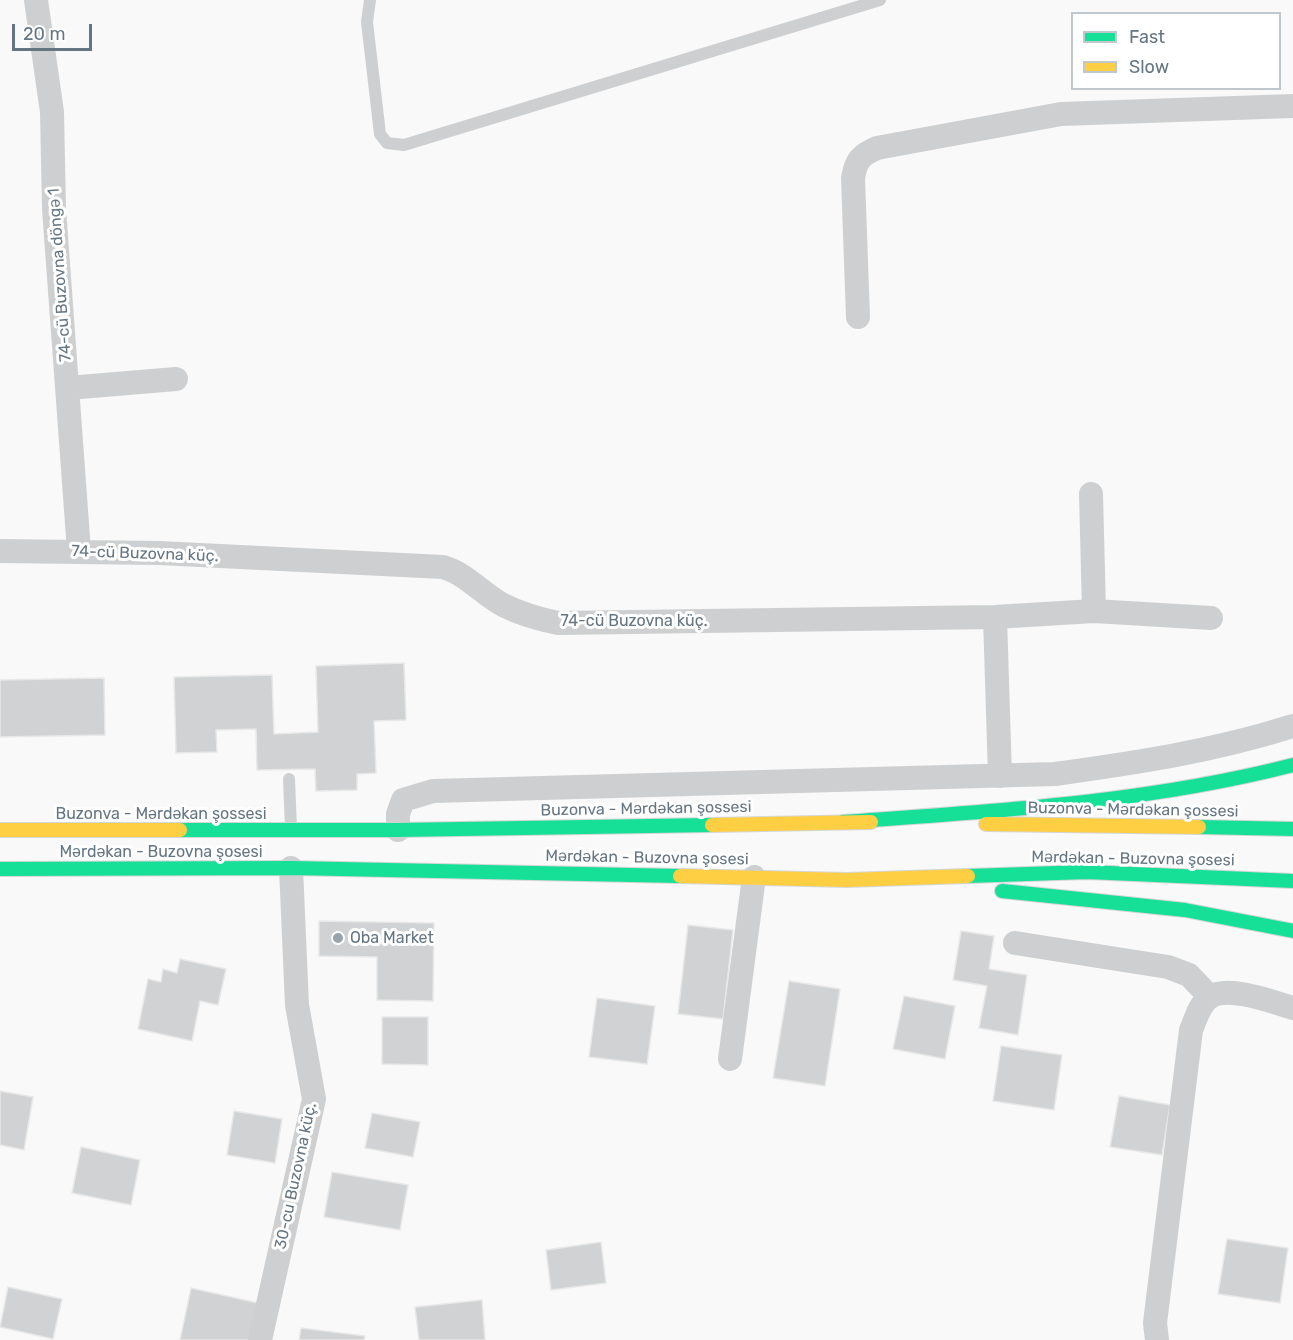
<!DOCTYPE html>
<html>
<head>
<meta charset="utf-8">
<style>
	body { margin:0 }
	#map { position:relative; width:1293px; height:1340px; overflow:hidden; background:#f9f9f9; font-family:Rubik,sans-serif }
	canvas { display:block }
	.legend { position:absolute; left:1071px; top:12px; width:210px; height:78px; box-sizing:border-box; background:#fff; border:2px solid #c1c8cd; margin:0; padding:8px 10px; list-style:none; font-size:18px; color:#657683 }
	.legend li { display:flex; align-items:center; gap:12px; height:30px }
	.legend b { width:30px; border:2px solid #c1c8cd }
	.scale { position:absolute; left:12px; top:24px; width:80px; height:27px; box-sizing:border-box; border:3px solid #657683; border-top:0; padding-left:8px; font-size:18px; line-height:21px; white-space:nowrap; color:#657683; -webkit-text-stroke:4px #fff; paint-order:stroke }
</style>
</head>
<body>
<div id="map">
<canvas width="1293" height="1340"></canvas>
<ul class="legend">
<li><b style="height:8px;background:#16e098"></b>Fast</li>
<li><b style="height:8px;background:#ffcf43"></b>Slow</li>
</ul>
<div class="scale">20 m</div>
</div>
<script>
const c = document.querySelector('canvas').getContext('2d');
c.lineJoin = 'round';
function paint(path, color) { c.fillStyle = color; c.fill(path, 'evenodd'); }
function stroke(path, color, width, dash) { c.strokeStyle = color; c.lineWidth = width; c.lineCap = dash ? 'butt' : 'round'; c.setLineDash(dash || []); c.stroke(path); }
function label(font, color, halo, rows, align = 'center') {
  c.font = font + ' Rubik,sans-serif'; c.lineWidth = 6; c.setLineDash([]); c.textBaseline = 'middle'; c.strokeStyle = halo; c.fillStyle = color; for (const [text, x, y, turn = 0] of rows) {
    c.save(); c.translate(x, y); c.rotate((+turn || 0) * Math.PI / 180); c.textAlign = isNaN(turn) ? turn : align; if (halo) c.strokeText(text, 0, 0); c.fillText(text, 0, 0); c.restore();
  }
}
const building = new Path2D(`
	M404,663L406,720L374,721L376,773L357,774V790L316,791L315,769L257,770L256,729L216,730L217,752L176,753L174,677L272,675L274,734L318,732L316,666Z
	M104,678L105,735L0,737V680Z
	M319,921L434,923L433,1001L377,1000V957L319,956Z
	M688,925L733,930L723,1019L678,1014Z
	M961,931L994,936L989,969L1027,975L1018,1035L979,1028L987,986L953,980Z
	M180,959L226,969L218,1005L200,1001L192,1041L138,1029L148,979L161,982L163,969L177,973Z
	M789,981L840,989L825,1086L773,1078Z
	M904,996L955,1006L945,1059L893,1049Z
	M597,998L655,1006L647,1064L589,1057Z
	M382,1017H428V1065L382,1064Z
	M1001,1046L1062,1055L1054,1110L993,1101Z
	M0,1091L33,1097L24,1150L0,1145Z
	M1119,1096L1170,1105L1162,1155L1110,1147Z
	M234,1111L282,1119L275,1163L227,1155Z
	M372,1113L420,1122L413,1157L365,1148Z
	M81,1147L140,1160L131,1205L72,1193Z
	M332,1172L408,1185L400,1230L324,1217Z
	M1227,1239L1288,1248L1280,1303L1218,1294Z
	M601,1242L606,1283L551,1290L546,1250Z
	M8,1287L62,1299L53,1339L0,1327Z
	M191,1288L258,1303L250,1340H180Z
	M482,1300L485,1340H419L415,1307Z
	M301,1328L365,1336L364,1340H299Z`);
paint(building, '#d0d2d3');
stroke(building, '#e8e8e8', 1.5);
const fast = new Path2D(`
	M843,822C995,811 1145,803 1293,765
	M1199,827L1293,829
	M180,830H398L712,825
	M0,869L291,868L680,876
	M968,876L1087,872L1293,881
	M1002,891L1185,910L1293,931`);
const slow = new Path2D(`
	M986,824L1199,827
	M712,825L871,822
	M0,830H180
	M680,876L847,880L968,876`);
stroke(fast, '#d5d6d7', 16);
stroke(slow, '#d5d6d7', 16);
stroke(new Path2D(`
	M370,0L367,22L380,134L387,143L404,145L880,0
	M289,779L291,829`), '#cecfd0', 12);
stroke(new Path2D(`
	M36,0L52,112L54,209L79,551
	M858,317L853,178C856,160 861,155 877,148L1061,114L1293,106
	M68,388L176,379
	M1091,494L1094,611
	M0,551L159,553L443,567C467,574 481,593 503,605C521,614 538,619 558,623L995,617L1094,611L1211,618
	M995,617L1000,776
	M398,830V814L403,800L433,791L1055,774C1135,763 1215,751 1293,726
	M1015,943L1168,967L1189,975L1210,997
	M730,1059L754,877
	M260,1340L314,1099L297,1005L291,868
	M1157,1340L1155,1323L1191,1030C1196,1019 1199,1004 1210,997C1229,985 1273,1002 1293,1008`), '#cecfd0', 24);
stroke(fast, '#16e098', 14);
stroke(slow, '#ffcf43', 14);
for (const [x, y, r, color] of [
	[338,938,6,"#99a4ac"]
]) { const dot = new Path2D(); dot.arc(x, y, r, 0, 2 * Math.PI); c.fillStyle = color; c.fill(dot); stroke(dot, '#fff', 2); }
label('16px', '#657683', '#fff', [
	["74-cü Buzovna döngə 1",60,275,-94],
	["74-cü Buzovna küç.",145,554,2],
	["74-cü Buzovna küç.",634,621],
	["Buzonva - Mərdəkan şossesi",646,809,-1],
	["Buzonva - Mərdəkan şossesi",1133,810,1],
	["Buzonva - Mərdəkan şossesi",161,814],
	["Mərdəkan - Buzovna şosesi",161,852],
	["Mərdəkan - Buzovna şosesi",647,858,1],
	["Mərdəkan - Buzovna şosesi",1133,859,1],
	["30-cu Buzovna küç.",296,1176,-78]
]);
label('16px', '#657683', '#fff', [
	["Oba Market",350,938]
], 'left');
</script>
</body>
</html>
